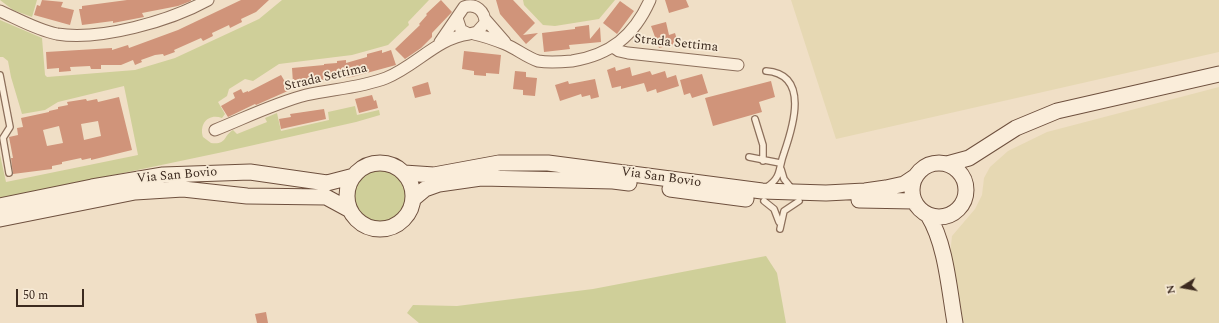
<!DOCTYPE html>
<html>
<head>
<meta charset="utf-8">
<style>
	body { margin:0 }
	#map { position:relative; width:1219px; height:323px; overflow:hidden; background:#f0dfc6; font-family:Spectral,serif }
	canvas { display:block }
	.north { position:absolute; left:1163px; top:267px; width:40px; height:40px; -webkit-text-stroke:3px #f7ead6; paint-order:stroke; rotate:259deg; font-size:11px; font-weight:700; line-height:16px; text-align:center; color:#3c2a1f }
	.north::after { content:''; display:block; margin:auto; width:14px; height:18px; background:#3c2a1f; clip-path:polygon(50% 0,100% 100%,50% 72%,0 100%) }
	.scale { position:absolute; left:16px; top:289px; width:68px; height:18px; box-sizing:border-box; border:2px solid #3c2a1f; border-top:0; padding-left:5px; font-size:12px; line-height:14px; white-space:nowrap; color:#3c2a1f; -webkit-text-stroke:3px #f7ead6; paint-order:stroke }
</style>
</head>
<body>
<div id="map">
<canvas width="1219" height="323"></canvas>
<div class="north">N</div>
<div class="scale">50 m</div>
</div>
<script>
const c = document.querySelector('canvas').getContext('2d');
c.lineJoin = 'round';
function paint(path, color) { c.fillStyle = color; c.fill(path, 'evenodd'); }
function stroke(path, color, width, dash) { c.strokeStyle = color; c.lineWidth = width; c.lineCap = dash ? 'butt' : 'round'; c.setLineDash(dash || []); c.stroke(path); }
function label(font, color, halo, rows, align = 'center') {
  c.font = font + ' Spectral,serif'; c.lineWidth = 3.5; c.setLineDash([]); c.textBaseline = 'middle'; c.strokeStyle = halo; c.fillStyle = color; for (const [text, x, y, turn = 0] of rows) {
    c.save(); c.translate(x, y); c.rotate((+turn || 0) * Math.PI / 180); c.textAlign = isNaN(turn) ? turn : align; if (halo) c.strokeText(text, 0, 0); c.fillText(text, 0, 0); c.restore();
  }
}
paint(new Path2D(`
	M791,0H1219V52L836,139Z
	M1219,87V323H964L950,255L952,236L975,209L982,195L984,178L990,167L1008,151L1047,132Z`), '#e6d8b3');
paint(new Path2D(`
	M0,0H37L32,17L13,10Z
	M282,0H429L408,22L409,25L388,45L352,55L279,64L253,81L245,79L229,89L227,96L218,102L225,114L222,118C208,113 199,124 203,137L211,143C227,145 223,136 233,130L237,134L267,122L265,118L277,113L281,131L329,120L328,112L355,106L357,115L379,110L380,115L356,122L223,152L0,199V155L6,182L138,155L124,86L58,102L45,110L22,114L11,77L8,61L3,57H0V20L42,38L45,75L47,77L135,70L175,58L259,19Z
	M523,0H615L599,19L555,26L543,25L524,5Z
	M352 196a28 28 0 1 1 56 0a28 28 0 1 1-56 0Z
	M766,256L777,273L786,323H419L407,313L413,305L457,306L593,289Z`), '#cfcf99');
paint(new Path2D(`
	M42,0L63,2L61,7L74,10L70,25L34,15L37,5L40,6Z
	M127,0H191V1L178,6L142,13L144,17L113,23V21L82,25L79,9H82V6Z
	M241,0H269L256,12L241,19L242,22L230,28L229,25L212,33L213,36L203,41L201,38L174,50L175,52L164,56L163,54L155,55L141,60L142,62L135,65L133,60L121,65H101V69H91L90,66L70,67L71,71L59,72V68L47,69L46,52L112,48V50L128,45L129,48L178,30Z
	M441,0L452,12L432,33V37L421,48L405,59L395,49L420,25L419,24L427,15L426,14Z
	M496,0H513L535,23L523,35L538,33L526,44L500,14Z
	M665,0H686L689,7L669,13Z
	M620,1L634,11L617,34L603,23Z
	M666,22L669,35L675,33L678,43L659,48L651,26Z
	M589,25L590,39L600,27L601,42L569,45L570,49L544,52L542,33L575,29V27Z
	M382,50V53L391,50L396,65L352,77L293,83L292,68L324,65V64L337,63V61L346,60V63L367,57V54Z
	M464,51L501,55L499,74L486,73V76L474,75V71L462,69Z
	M615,67L616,71L630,67L632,76L650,71L652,75L665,71L667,78L676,75L679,86L657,93L656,89L647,92L644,83L621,89V86L612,88L607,70Z
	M515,71L526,72V77L537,78L535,96L523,95V90L513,89Z
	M702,74L708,93L692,98L690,93L684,95L680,80Z
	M281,75L290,90L256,105L255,104L228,117L221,106L235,98L233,93L241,89L243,93L248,91V92Z
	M595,79L599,97L591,99L590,95L582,97L581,94L560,101L555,85L568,81L569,84Z
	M771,81L775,97L759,102L762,112L713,126L705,98Z
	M428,82L431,94L415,98L412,87Z
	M372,95L374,101L376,100L378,108L359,113L355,99Z
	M119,97L132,150L91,160V158L82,160L81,158L62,162V164L52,166V169L13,174L11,158H13L9,137L18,135L17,128L23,127L21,118L49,112V111L58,109V107L68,105L67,102L86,99L87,101L97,99L98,102ZM98,121L101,136L84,140L81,124ZM59,126L63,143L47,146L43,130Z
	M324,109L326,119L281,129L279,119L291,117L290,114Z
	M266,312L268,323H257L255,314Z`), '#d0947a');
const lane = new Path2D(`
	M766,71C810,74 793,127 784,153C778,169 782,177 767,187
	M0,75L10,127L3,138L9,173
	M755,119L763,145V161
	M749,157L780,163
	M781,169L784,179L792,189
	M764,201L774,209L779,222
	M780,229L784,211L799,201`);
const street = new Path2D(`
	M0,11C18,19 37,30 57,34C100,41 170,21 208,0
	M485,19L505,42
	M474,34C484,36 495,40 505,44C517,49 526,57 538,61C549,63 561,62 572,61C610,55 634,36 650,0
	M440,42L464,7C476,3 485,11 485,23L477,32L469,34L461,30L457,18
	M613,47L619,51L628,53L738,65
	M215,130C245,118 275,103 306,95C333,89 360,88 386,78C416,66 437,38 469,34`);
const secondary = new Path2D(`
	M912 190a27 27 0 1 1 54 0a27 27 0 1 1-54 0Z
	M347 196a33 33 0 1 1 66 0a33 33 0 1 1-66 0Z
	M947,164L969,158L1016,128L1057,111L1219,74
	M404,173L434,175L499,163H548L762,191L826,193L865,191L886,188L904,184L916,176
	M670,189L746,199
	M413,199L425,189L439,184L481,178L613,181L629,183
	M859,200L914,201
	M0,206L92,187L163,175L250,172L327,183L354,176
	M928,215C946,244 949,289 955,323
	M0,219L135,192L183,189L247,196L326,197L350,210`);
stroke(lane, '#8c6f5b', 8);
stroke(street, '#8c6f5b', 13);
stroke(secondary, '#6e503e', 17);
stroke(lane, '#faedda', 5.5);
stroke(street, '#faedda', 11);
stroke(secondary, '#faedda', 15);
label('13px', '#3c2a1f', '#f7ead6', [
	["Strada Settima",676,44,6],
	["Strada Settima",326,78,-13],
	["Via San Bovio",177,176,-5],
	["Via San Bovio",661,178,8]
]);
</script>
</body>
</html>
